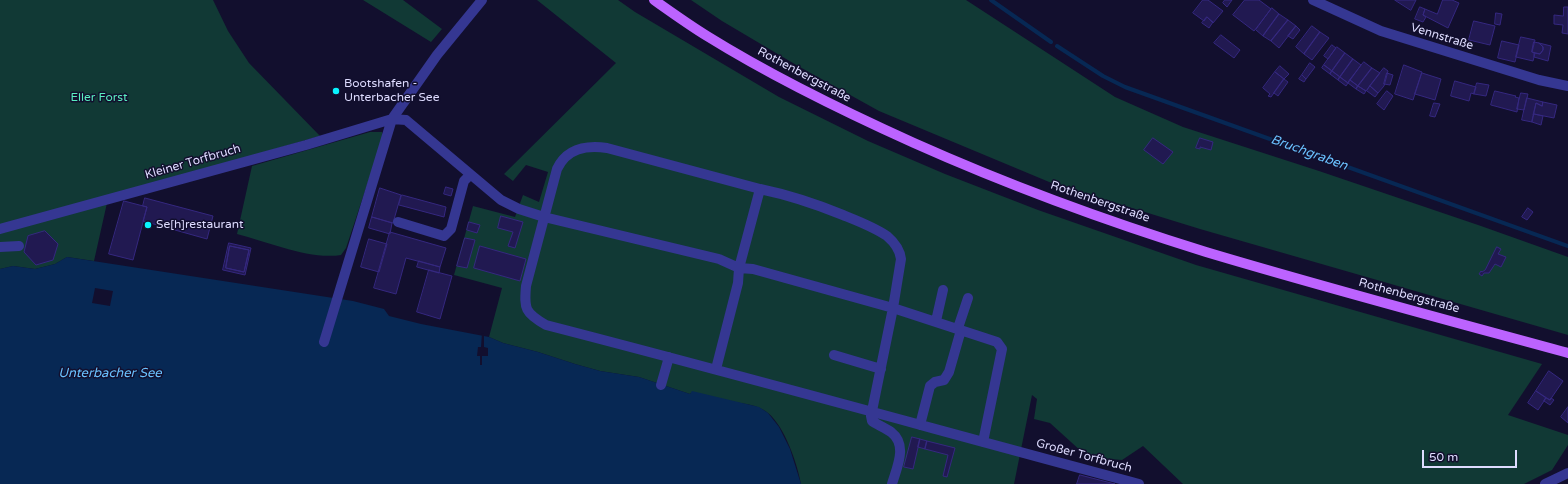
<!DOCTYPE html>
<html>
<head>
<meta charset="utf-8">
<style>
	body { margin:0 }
	#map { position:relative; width:1568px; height:484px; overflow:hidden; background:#120f2e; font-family:"Varela Round",sans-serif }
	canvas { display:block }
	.scale { position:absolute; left:1422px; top:450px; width:95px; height:18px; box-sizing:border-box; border:2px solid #dedcff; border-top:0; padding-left:5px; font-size:12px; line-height:14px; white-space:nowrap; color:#dedcff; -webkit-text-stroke:3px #120f2e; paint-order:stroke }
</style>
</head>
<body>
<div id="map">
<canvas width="1568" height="484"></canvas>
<div class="scale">50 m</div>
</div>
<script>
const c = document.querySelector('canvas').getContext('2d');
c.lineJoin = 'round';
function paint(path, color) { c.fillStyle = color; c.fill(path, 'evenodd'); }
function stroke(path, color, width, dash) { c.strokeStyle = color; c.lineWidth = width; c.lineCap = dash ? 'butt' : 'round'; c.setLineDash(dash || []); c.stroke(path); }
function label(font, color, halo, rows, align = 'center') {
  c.font = font + ' "Varela Round",sans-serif'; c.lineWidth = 3; c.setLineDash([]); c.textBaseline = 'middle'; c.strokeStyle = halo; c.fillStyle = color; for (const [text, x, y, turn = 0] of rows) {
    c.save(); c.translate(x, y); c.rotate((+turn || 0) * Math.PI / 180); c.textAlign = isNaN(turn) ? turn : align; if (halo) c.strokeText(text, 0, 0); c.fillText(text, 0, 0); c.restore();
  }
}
paint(new Path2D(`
	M0,0H213L228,31L249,63L320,136L0,228Z
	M363,0H403L442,29L431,42Z
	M537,0H618L635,12L779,97L868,141L945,174L1038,210L1196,265L1542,364L1508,415L1568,435V445L1552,470L1524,484H1183L1143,446L1122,460L1098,458L1082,452L1050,423L1034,419L1037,399L1032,395L1014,484H801C797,463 785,427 768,413C757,404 743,404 730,401C717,398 705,395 691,393L690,394L639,377L600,371L575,364L538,352L503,343L489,337L502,288L454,275L473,206L515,217L523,195L539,202L548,172L526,165L513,181L504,174L616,63Z
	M691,0H966L1115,97L1183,127L1319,171L1481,226L1568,257V335L1200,229L1054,184L879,111L798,66L722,21Z
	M370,132H382L383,137L346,248L341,255C309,260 269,242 237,234L252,166Z
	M107,203L94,261L67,257L55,264L35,269L13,266L0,269V233Z`), '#113935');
paint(new Path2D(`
	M67,257L353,301L384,309L389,316L421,324L489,337L503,343L538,352L575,364L600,371L639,377L690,394L692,391L759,407L768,413L779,427L790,449L801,484H0V269L13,266L35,269L55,264Z`), '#072854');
paint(new Path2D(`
	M95,288L113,291L110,306L92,303Z
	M482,333L484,334V347L488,348V356H482V365H480V356H477L478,347H481Z`), '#120f2e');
stroke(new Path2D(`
	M991,0L1051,42
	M1057,46L1103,76L1125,87L1568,246`), '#072854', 4);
const building = new Path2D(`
	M1203,0H1208L1223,11L1213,23L1207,17L1204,21L1193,13Z
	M1225,0H1232L1227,7L1223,3Z
	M1245,0H1259L1271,9L1254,31L1233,15Z
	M1395,0H1416L1411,10Z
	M1443,0H1452L1459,3L1448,28L1423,15L1425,9L1437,14Z
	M1420,7L1425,9L1423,15L1426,17L1423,22L1415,19Z
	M1564,7H1568V34L1562,33L1563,25L1554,24V15L1563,16Z
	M1272,8L1279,14L1263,36L1256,30Z
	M1496,13L1502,14L1500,25L1495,24Z
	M1279,14L1288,20L1271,41L1263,36Z
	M1207,17L1213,22L1209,28L1202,23Z
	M1288,20L1296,26L1279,48L1271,41Z
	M1474,21L1495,26L1490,45L1469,40Z
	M1296,26L1300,30L1293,39L1288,36Z
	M1312,26L1320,32L1304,54L1296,47Z
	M1320,32L1329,38L1312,60L1304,54Z
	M1221,35L1240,50L1234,58L1214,43Z
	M1521,37L1535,40L1532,52L1535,53L1533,61L1516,57Z
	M1502,41L1519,45L1515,62L1498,58Z
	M1534,42L1539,43L1543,47V50L1540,54L1532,52Z
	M1539,43L1551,46L1548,61L1534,57V53L1540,54L1543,50V47Z
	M1332,45L1336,48L1328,59L1324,56Z
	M1337,47L1345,53L1332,71L1324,65Z
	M1345,53L1353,59L1340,77L1332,71Z
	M1353,59L1361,65L1348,83L1340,77Z
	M1364,62L1372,68L1358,86L1350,80Z
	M1310,63L1315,67L1306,79L1302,75Z
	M1324,65L1332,71L1330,74L1322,68Z
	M1404,65L1422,72L1413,100L1395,94Z
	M1280,66L1289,74L1284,79L1275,72Z
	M1372,68L1380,73L1366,91L1358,86Z
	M1384,68L1388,71L1384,86L1378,93L1370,86Z
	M1332,71L1340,77L1338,80L1330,74Z
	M1275,72L1284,79L1271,97L1268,96L1270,94L1263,88Z
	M1387,73L1393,75L1390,85L1384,84Z
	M1422,73L1441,79L1435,100L1415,94Z
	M1302,75L1306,79L1304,82L1299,79Z
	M1340,77L1348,83L1346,86L1338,80Z
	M1284,79L1288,82L1278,96L1274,93Z
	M1350,80L1358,86L1356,89L1348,83Z
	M1455,81L1476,87L1474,94L1471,93L1469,101L1451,96Z
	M1477,83L1489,85L1486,96L1474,94Z
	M1358,86L1366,91L1364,94L1356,89Z
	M1370,86L1378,93L1375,97L1367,91Z
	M1387,91L1393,96L1384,110L1377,104Z
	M1495,91L1516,96L1515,97L1519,98L1517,112L1491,105Z
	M1521,93L1528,94L1524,110L1517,109Z
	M1527,98L1543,102L1542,106L1536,103L1532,122L1522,120Z
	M1543,102L1557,105L1554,118L1534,114L1533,115L1536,103L1542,106Z
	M1434,103L1440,104L1435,117L1430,116Z
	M1534,114L1543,116L1541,125L1532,122Z
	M1153,138L1173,152L1163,164L1144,150Z
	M1200,138L1213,142L1211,150L1200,147V149L1196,148Z
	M446,187L453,189L451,196L444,194Z
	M380,188L401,195L393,223L372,217Z
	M402,195L446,207L444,217L399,205Z
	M145,198L213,216L207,239L143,221L147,207L143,206Z
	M124,201L147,207L133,260L109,254Z
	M1528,208L1533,212L1527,220L1522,217Z
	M501,216L523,222L515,248L508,246L513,232L498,228Z
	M372,217L392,223L390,234L369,228Z
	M469,222L480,225L477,233L467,230Z
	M45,231L58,244L53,260L36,265L24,252L28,236Z
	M390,232L446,248L440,267L406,258L396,294L374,288Z
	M465,238L475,240L467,268L457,266Z
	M369,239L387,244L379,272L361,267Z
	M229,243L251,248L245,275L223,270ZM230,246L249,250L244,272L226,268Z
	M230,246L249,250L244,272L226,268Z
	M480,246L526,259L520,281L474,268Z
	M1497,247L1501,249L1498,254L1506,257L1501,267L1495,264L1489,273H1484L1482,276L1479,274L1481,271L1482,272L1485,270Z
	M419,261L440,267L439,273L417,267Z
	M429,270L452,276L440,319L417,312Z
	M1549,371L1563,381L1550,400L1536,391Z
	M1536,391L1546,398L1538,410L1528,403Z
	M1546,398L1550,400L1551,398L1554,400L1550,405L1544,401Z
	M1568,407V423L1561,417Z
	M912,437L920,439L913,469L904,467Z
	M920,439L927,441L925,449L918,447Z
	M927,441L955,448L947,477L943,476L948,455L925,449Z
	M1080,475L1115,484H1077Z`);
paint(building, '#211951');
stroke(building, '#352880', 1);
stroke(new Path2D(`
	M1313,0L1381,31L1539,80L1568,86
	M398,222L444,236L451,229L464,181L470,175
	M0,229L306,145L392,119L406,120L501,200L519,209L544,217L719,259L739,268L753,269L893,308L997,342L1002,349L983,442
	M0,247L19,246
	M936,321L943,290
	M958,328L968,298
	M324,342L392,119L437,55L482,0
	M834,355L881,369
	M716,369L738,283L739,268L760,189
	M661,385L669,357
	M920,425L930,386L935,382L944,380L949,372L961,330
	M892,484C897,467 908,445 891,432C885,428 878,425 872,421L871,416L872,411L893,308L901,259C900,250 894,242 887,236C874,227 858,221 843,215C816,204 789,195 760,189L607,148C586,145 567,148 557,169L526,286C524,309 525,313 546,325C744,376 941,431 1139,484
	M1545,484L1568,473`), '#353792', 10);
stroke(new Path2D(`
	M654,0C671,12 689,25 707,36C773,77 843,111 914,143C1008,185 1106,221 1206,252C1326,288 1447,320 1568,353`), '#bc63ff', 10);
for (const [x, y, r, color] of [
	[336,91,4,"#08f4ff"],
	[148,225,4,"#08f4ff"]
]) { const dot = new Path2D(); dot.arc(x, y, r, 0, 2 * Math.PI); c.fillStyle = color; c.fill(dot); stroke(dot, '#120f2e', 1.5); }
label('12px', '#dedcff', '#120f2e', [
	["Vennstraße",1442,37,17],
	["Rothenbergstraße",804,75,28],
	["Kleiner Torfbruch",193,162,-16],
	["Rothenbergstraße",1100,202,19],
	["Rothenbergstraße",1409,296,15],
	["Großer Torfbruch",1084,456,15]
]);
label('12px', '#dedcff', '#120f2e', [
	["Bootshafen -",344,84],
	["Unterbacher See",344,98],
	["Se[h]restaurant",156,225]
], 'left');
label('12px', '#5aedc0', '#120f2e', [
	["Eller Forst",99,98]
]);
label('italic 13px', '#6ac2ff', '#120f2e', [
	["Bruchgraben",1309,153,20],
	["Unterbacher See",110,374]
]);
</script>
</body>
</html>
